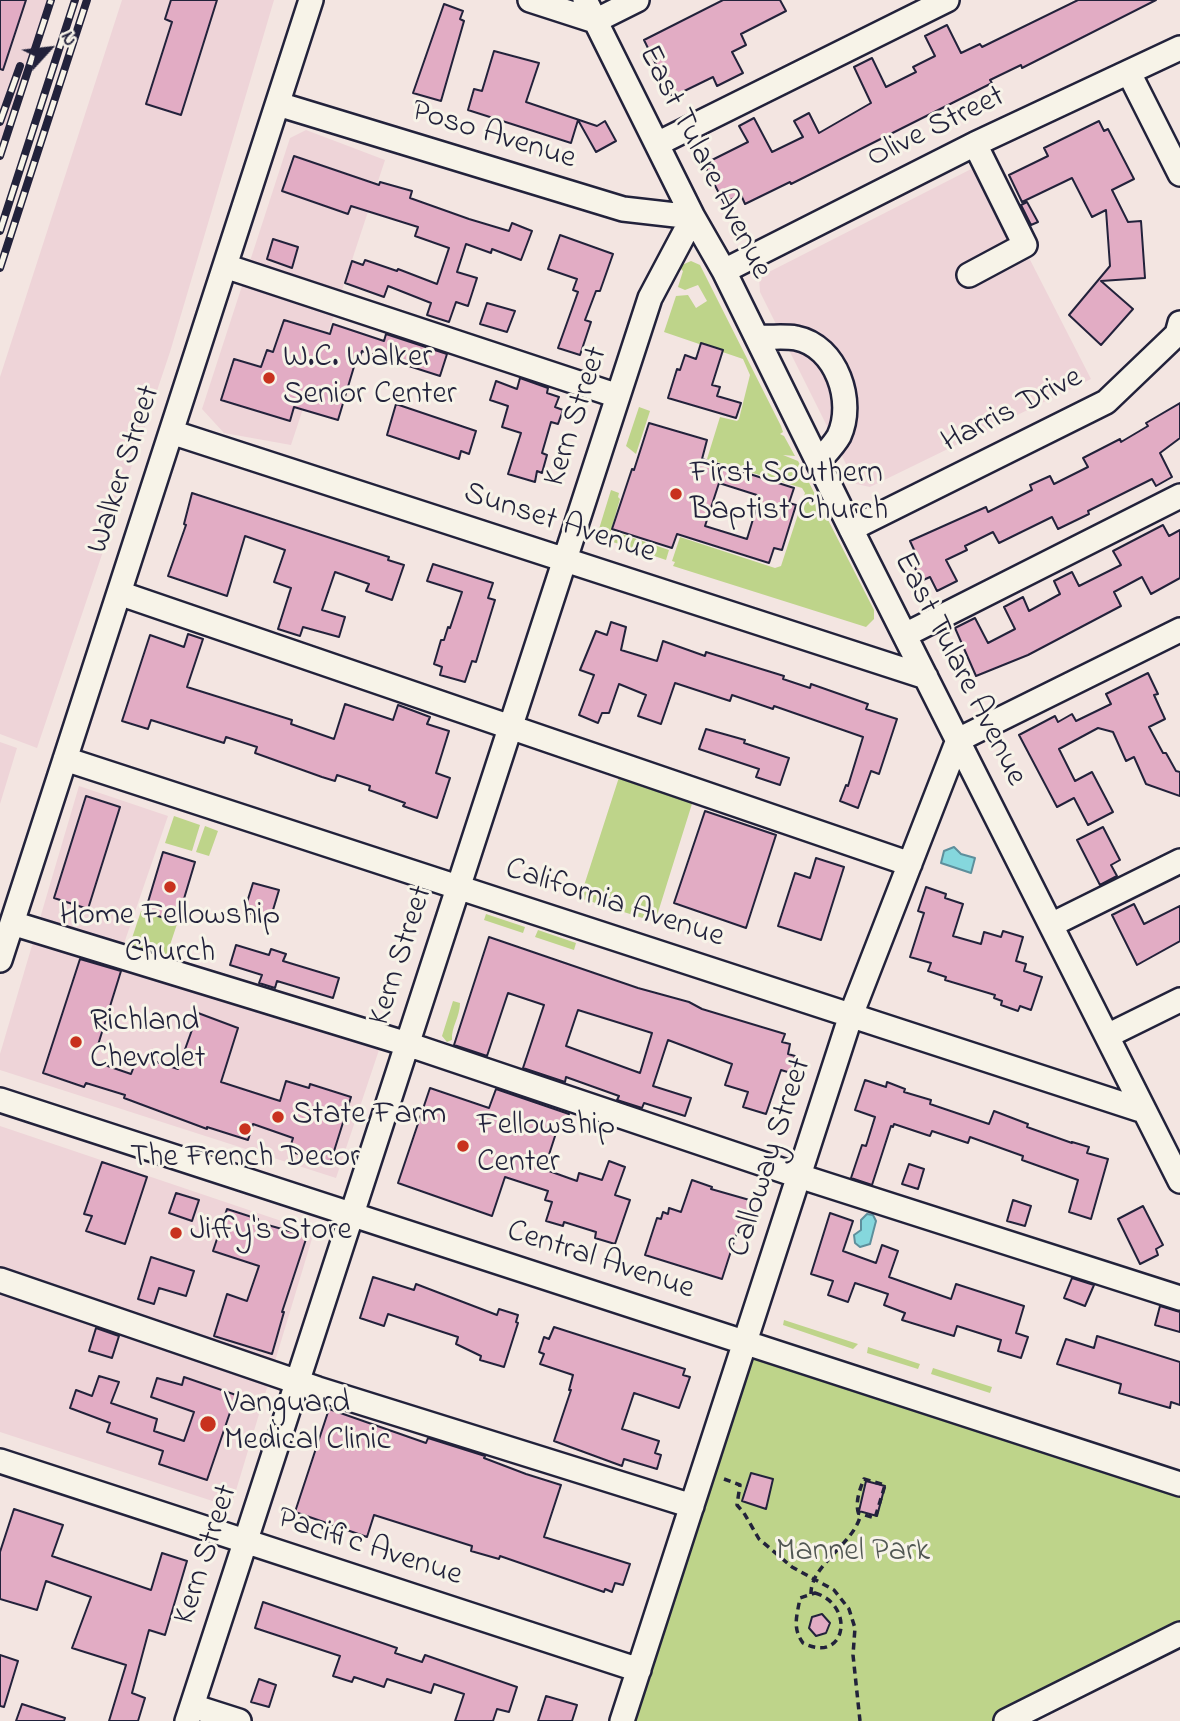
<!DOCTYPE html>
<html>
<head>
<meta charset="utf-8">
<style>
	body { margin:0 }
	#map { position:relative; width:1180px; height:1721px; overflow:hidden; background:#f3e5e1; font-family:"Indie Flower",sans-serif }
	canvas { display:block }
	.north { position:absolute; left:14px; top:14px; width:70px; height:70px; -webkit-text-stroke:5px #f7f3e8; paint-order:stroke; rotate:63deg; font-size:19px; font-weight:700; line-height:28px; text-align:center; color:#22223b }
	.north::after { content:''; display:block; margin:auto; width:24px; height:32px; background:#22223b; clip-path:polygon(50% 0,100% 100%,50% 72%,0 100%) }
</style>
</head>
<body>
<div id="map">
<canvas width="1180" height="1721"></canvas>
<div class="north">N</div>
</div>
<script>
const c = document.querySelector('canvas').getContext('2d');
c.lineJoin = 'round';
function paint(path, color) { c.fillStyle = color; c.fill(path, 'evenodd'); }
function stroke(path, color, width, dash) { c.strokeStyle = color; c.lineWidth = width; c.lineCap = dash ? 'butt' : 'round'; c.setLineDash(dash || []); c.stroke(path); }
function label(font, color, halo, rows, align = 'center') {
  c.font = font + ' "Indie Flower",sans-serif'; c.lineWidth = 6; c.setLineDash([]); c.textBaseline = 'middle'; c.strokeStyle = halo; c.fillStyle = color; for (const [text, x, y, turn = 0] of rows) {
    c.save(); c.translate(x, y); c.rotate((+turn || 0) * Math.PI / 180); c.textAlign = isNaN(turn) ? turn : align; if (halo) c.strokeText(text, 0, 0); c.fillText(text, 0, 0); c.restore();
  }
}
paint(new Path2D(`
	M0,0H52L0,161Z
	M122,0H274L170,352L37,748L0,734V377Z
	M306,130L385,160L291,445L224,433L202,409L290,138Z
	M981,164L1091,379L870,487L856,484L760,292L759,277Z
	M0,742L17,748L0,804Z
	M79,786L168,816L119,958L380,1047L336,1178L0,1070V1054Z
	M0,1126L314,1232L231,1507L0,1432Z`), '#eed4d8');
paint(new Path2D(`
	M691,261L700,265L781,426L783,432L780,434L784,436L795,456L783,455L798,461L874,610V619L866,627L673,566L675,562L672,561L680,537L775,568L781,566L805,493L802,488L707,459L720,417L737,421L739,419L750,375L743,359L664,332L676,296L688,295L696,308L707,301L698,285L685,290L678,287L683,271L680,268L682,265Z
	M639,407L650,411L636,454L626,446Z
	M611,490L619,493L618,497L620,499L608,541L601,537L599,529Z
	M616,532L669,550L666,560L613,542Z
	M622,768L696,791L655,922L580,898Z
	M174,816L200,825L192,851L165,843Z
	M205,826L218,831L209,856L196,852Z
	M141,911L177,924L166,957L130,944Z
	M486,914L525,927L523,933L484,920Z
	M538,930L576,943L574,950L535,937Z
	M453,1001L460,1003C460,1017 451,1027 452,1040L447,1042L442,1036Z
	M784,1320L858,1344L853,1349L783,1325Z
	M745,1343L1180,1484V1634L1006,1721H622Z
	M868,1347L920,1364L918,1369L867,1353Z
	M933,1368L992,1387L990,1393L931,1374Z`), '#bed48a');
const water = new Path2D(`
	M954,847L961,854L975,858L971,873L941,863L944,851Z
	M867,1214L873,1215L876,1221L870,1244L860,1247L855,1243L854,1235L861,1230V1220Z`);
paint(water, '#85d7dd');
stroke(water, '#5d8f9c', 2);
const building = new Path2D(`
	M0,0H26L3,70L0,69Z
	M171,0H217L181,115L146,104L172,22L165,19Z
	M723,0H780L786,11L741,34L746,45L732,52L743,73L717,86L713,77L672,97L644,40Z
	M1078,0H1156L1022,68L1021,65L990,80L992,83L791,184L790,182L745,204L741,195L724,203L704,164L748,142L739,126L754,118L772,152L803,137L794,121L809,113L819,133L871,103L854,67L872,58L886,87L916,72L913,67L935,56L925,36L947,25L961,53L980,44L982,47Z
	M444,4L463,11L460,19L464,21L441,101L413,93Z
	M494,51L539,63L526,102L597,126L605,121L616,141L596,152L578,120L571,143L468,110L474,89L482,91Z
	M1099,121L1104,131L1108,129L1134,179L1112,190L1128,222L1141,221L1145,278L1101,281L1133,309L1101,345L1069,315L1110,266L1106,210L1092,217L1072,178L1022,202L1009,175L1048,156L1044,148Z
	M294,156L379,185L380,182L412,191L410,198L469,219L509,231L512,223L532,231L521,260L492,249L491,253L466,244L457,272L477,278L468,306L456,302L449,322L427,315L431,303L388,286L384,297L345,283L352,261L363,265L365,260L397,271L398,269L437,284L449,248L415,236L418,227L351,206L348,214L282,191Z
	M1027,202L1038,222L1031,225L1021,205Z
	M560,235L613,254L600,291H596L585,320L591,322L580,355L558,348L578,292L573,290L577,279L548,269Z
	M273,239L298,247L292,268L267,259Z
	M487,303L515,311L507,332L480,324Z
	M284,320L330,334L333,324L384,341L386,334L447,354L440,376L362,351L359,361L356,360L338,420L294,407L290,421L221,400L234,359L261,367L267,350L273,352Z
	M701,343L723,350L712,385L720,387L717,396L741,403L736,418L668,398L677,369L680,370L685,355L696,359Z
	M520,378L548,388L547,393L559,397L555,407L563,410L558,424L551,422L542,453L547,455L542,473L537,471L535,482L508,474L521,433L502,427L508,406L490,400L496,381L517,389Z
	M1180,403V438L1160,453L1172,477L1156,486L1152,479L1088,511L1089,514L1058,529L1052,517L999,543L993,532L965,546L967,550L946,560L957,581L937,591L930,577L921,581L915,568L921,565L910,541L986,507L988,512L1032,490L1030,485L1050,476L1054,484L1088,467L1083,458L1120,439L1121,442L1148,426L1146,423Z
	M396,404L476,431L469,454L461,451L459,459L387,435Z
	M649,423L707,440L702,459L794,488L789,503L796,505L782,550L774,548L769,563L677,534L672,548L612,529L632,469L634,470ZM719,483L760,496L747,539L705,526Z
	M192,493L389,557L388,560L404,565L392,600L366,591L369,584L335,572L322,610L345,617L339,637L303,627L300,636L278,629L291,588L274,582L285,550L245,536L227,596L168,576L186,525L184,524Z
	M1163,525L1169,536L1180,530V578L1151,594L1142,577L1114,592L1121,606L1028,655L976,676L955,628L975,618L988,643L1015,629L1004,607L1023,597L1029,611L1060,594L1054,581L1072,572L1079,586L1121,565L1113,551Z
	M433,564L493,583L488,598L495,600L476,662L472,661L465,682L440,675L442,667L434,664L441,640H444L448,627L450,628L462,592L427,581Z
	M611,622L626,627L621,650L657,661L663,641L705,656L706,652L784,676L783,679L810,688L811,684L868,704L866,709L897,719L879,774L871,771L858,808L840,801L846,785L848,786L863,737L774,706L773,709L732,695L730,701L675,683L661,724L638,716L646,695L619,684L609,713H602L598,723L579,715L594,675L580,670L596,631L607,635Z
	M188,634L203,639L187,687L292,720L291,724L334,739L345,704L393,720L398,705L430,717L427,724L449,731L436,773L450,778L437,818L403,806L405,803L369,790L370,786L337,775L335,781L322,777L255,753L257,747L226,737L224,743L151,720L148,729L122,721L150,635L184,647Z
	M1148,673L1158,694L1154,695L1165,719L1149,727L1163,753H1166L1176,771L1180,772V796L1146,784L1134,757L1126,761L1113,732L1098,728L1059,749L1075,781L1092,772L1113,812L1088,825L1074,798L1057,807L1019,735L1055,716L1058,722L1072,714L1076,721L1111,704L1106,694Z
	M706,729L745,740L744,743L789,758L780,785L756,777L759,769L699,749Z
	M86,796L120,807L88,909L54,898Z
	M705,811L776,835L746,928L674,903Z
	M1103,827L1120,860L1111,865L1117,876L1100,885L1077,840Z
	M163,852L195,862L177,922L145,912Z
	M816,858L844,867L821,940L778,926L795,873L810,878Z
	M253,883L279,890L270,920L244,912Z
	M926,887L946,894L945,898L963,904L953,936L981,944L984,932L1001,937L1003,931L1023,937L1016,961L1026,964L1024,971L1042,977L1031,1010L1020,1006L1018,1011L1001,1005L1002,1001L994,998L995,995L945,980L946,977L928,971L931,963L910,957L924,913L918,911Z
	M1134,904L1144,924L1180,906V941L1137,965L1112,915Z
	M489,937L638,988L689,1002L702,1009L785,1034L782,1042L790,1044L788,1054L795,1056L791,1073L781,1070L766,1114L743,1107L748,1092L725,1085L732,1064L668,1040L653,1086L691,1098L685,1116L644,1103L642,1108L617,1100L619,1096L566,1077L565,1082L523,1068L544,1005L508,993L487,1056L454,1045ZM578,1010L652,1033L640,1073L566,1046Z
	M236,945L269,955L271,949L286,954L283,961L339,978L333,998L277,981L275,988L259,983L262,975L230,965Z
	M80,959L121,971L93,1061L131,1074L138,1056L178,1069L198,1013L238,1028L221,1082L280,1101L286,1081L309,1088L310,1084L351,1097L330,1164L289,1151L293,1138L253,1124L248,1140L207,1127V1129L124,1098L125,1095L86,1083L84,1087L43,1073Z
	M865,1080L886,1087L887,1082L905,1089L904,1092L931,1100L930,1104L989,1124L994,1111L1028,1124L1027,1127L1072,1143V1142L1089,1147L1087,1153L1108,1159L1091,1219L1069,1212L1078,1180L1022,1160L1023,1156L970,1137L968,1143L932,1131L930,1136L894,1124L893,1127L891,1126L872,1185L851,1178L862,1145L866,1146L875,1117L855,1110Z
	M430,1088L489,1108L496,1089L569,1114L563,1132L557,1130L545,1167L550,1169L549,1171L577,1181L579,1173L602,1180L609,1161L625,1167L615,1195L630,1200L615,1244L595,1238L596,1232L564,1222L563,1226L546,1221L552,1202L545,1200L548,1191L505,1177L492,1216L398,1183Z
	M102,1162L147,1177L125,1244L86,1231L92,1216L84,1214Z
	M909,1164L924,1169L918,1189L902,1184Z
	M692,1180L712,1187L711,1189L753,1201L745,1228L739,1226L722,1279L645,1255L657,1218L661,1219L663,1212L668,1214L669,1208L681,1212Z
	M176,1193L199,1200L192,1221L169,1213Z
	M1013,1200L1031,1206L1025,1226L1007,1221Z
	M1143,1206L1163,1245L1156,1249L1158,1255L1140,1264L1118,1219Z
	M227,1209L258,1219L257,1222L307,1236L282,1312H284L272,1354L214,1336L227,1294L247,1301L259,1266L213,1251Z
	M830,1213L853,1221L843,1251L876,1263L882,1245L898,1251L889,1277L951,1299L956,1284L1024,1306L1016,1333L1028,1337L1021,1358L998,1351L1001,1340L957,1326L954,1336L902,1320L905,1313L884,1305L888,1294L855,1283L848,1302L828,1295L833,1281L811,1274Z
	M151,1257L194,1271L186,1296L159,1288L154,1304L138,1299Z
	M373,1277L414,1290L416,1284L497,1315L499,1309L518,1315L516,1322L518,1323L504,1367L480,1360L481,1356L456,1344L458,1337L388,1314L384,1326L360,1318Z
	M1072,1278L1094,1285L1085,1306L1064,1298Z
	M1160,1306L1180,1312V1332L1155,1325Z
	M554,1327L685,1369L683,1375L690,1377L679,1408L634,1393L622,1429L659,1441L655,1453L661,1455L657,1469L624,1459L622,1466L554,1441L571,1390H569L573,1375L540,1364L544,1354L539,1352L544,1337L549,1339Z
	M96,1328L119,1336L112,1358L89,1351Z
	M1097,1336L1180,1362V1405L1171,1402L1170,1408L1119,1393L1121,1384L1057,1364L1066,1339L1094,1348Z
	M99,1376L119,1382L111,1403L157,1419L154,1431L184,1441L194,1412L151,1397L157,1378L182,1385L184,1377L236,1395L207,1480L159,1464L163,1451L107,1432L110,1423L70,1408L76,1390L92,1396Z
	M329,1409L426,1443L428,1438L485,1456L484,1458L526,1474L561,1485L544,1537L630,1564L623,1585L615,1583L612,1592L605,1589L604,1592L500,1556L499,1559L471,1551L472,1546L374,1515L367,1537L295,1512Z
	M751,1473L773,1479L766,1509L742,1501Z
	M866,1481L885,1486L877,1516L859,1511Z
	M14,1509L63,1525L52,1556L151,1590L162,1553L187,1561L165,1635L149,1630L132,1693L145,1698L138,1721H109L126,1665L72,1648L91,1597L46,1581L37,1610L0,1599V1552Z
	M263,1602L397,1648L395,1653L422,1662L425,1655L517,1687L509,1712L497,1709L493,1721H455L464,1694L434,1684L431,1693L387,1679L384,1687L354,1677L352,1682L333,1676L340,1656L255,1628Z
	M822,1614L830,1623L826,1633L816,1636L809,1628L812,1617Z
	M0,1655L18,1661L4,1707L0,1706Z
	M259,1679L276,1685L269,1707L251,1702Z
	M546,1696L577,1705L572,1721H538Z
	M22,1704L65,1718L64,1721H16Z`);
paint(building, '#e2acc4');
stroke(building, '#22223b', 2);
const minor = new Path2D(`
	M530,0L595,21L637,0
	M585,0L693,217L724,271L851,529L1180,1181
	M1129,73L1180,174
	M657,144L947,0
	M225,266L618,396
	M724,271L975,144L1180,48
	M969,275L1025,245L975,144
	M757,337C770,338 784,336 796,338C837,346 855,402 839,436C834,445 825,454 818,462
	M171,432L926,677
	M851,529L1106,402L1177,334L1180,323
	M119,593L910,864
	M905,635L1180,496
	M65,759L1144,1111
	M12,923L407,1044L799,1176L1180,1298
	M1051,925L1180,861
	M0,960L311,0
	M1107,1036L1180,1000
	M0,1100L1180,1484
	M0,1280L318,1389L692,1506
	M0,1461L639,1670
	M192,1706L239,1721
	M187,1721L650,298L693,217L623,209L278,104
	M622,1721L851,1015L958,740L1180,630
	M1006,1721L1180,1634`);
stroke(minor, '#22223b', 28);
stroke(new Path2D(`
	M724,1479L740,1485L737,1505L744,1513L759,1539L792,1567L834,1590L849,1609L855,1628L853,1655L860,1721
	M815,1593C856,1605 846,1665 803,1643C792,1628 797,1616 800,1598Z
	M811,1594C810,1566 852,1545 860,1517C854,1506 859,1491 864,1479L885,1485L875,1518L858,1513`), '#22223b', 3.5, [7, 5]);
stroke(minor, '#f7f3e8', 23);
const rail = new Path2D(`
	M0,122L20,66
	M0,156L51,0
	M0,231L75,0
	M0,268L87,0`);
stroke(rail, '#22223b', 8);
stroke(rail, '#f7f3e8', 5, [16]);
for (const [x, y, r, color] of [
	[269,378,7,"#c8321e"],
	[676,494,7,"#c8321e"],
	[170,887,7,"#c8321e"],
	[76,1042,7,"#c8321e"],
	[278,1117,7,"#c8321e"],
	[245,1129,7,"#c8321e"],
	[463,1146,7,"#c8321e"],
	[176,1233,7,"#c8321e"],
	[208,1424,9,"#c8321e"]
]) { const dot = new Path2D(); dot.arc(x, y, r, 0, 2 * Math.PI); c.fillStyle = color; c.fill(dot); stroke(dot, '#f7f3e8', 2.5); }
label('32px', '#22223b', '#f7f3e8', [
	["Olive Street",937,129,-26],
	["Poso Avenue",493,137,17],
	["East Tulare Avenue",703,163,63],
	["Harris Drive",1013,412,-27],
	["Kern Street",578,417,-72],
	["Walker Street",126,470,-72],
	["Sunset Avenue",559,525,18],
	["East Tulare Avenue",958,670,63],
	["California Avenue",614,905,18],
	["Kern Street",403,956,-72],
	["Calloway Street",772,1158,-72],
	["Central Avenue",600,1262,18],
	["Pacific Avenue",369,1549,18],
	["Kern Street",208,1555,-72]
]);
label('32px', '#22223b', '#f7f3e8', [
	["W.C. Walker",283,360],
	["Senior Center",283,397],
	["First Southern",690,476],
	["Baptist Church",690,513],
	["Home Fellowship",170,918,"center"],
	["Church",170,955,"center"],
	["Richland",90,1024],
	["Chevrolet",90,1061],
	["State Farm",292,1117],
	["Fellowship",477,1128],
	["Center",477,1165],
	["The French Decor",245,1160,"center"],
	["Jiffy's Store",190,1233],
	["Vanguard",224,1406],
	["Medical Clinic",224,1443]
], 'left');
label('32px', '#515753', '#f7f3e8', [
	["Mannel Park",853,1554]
]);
</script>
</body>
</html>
